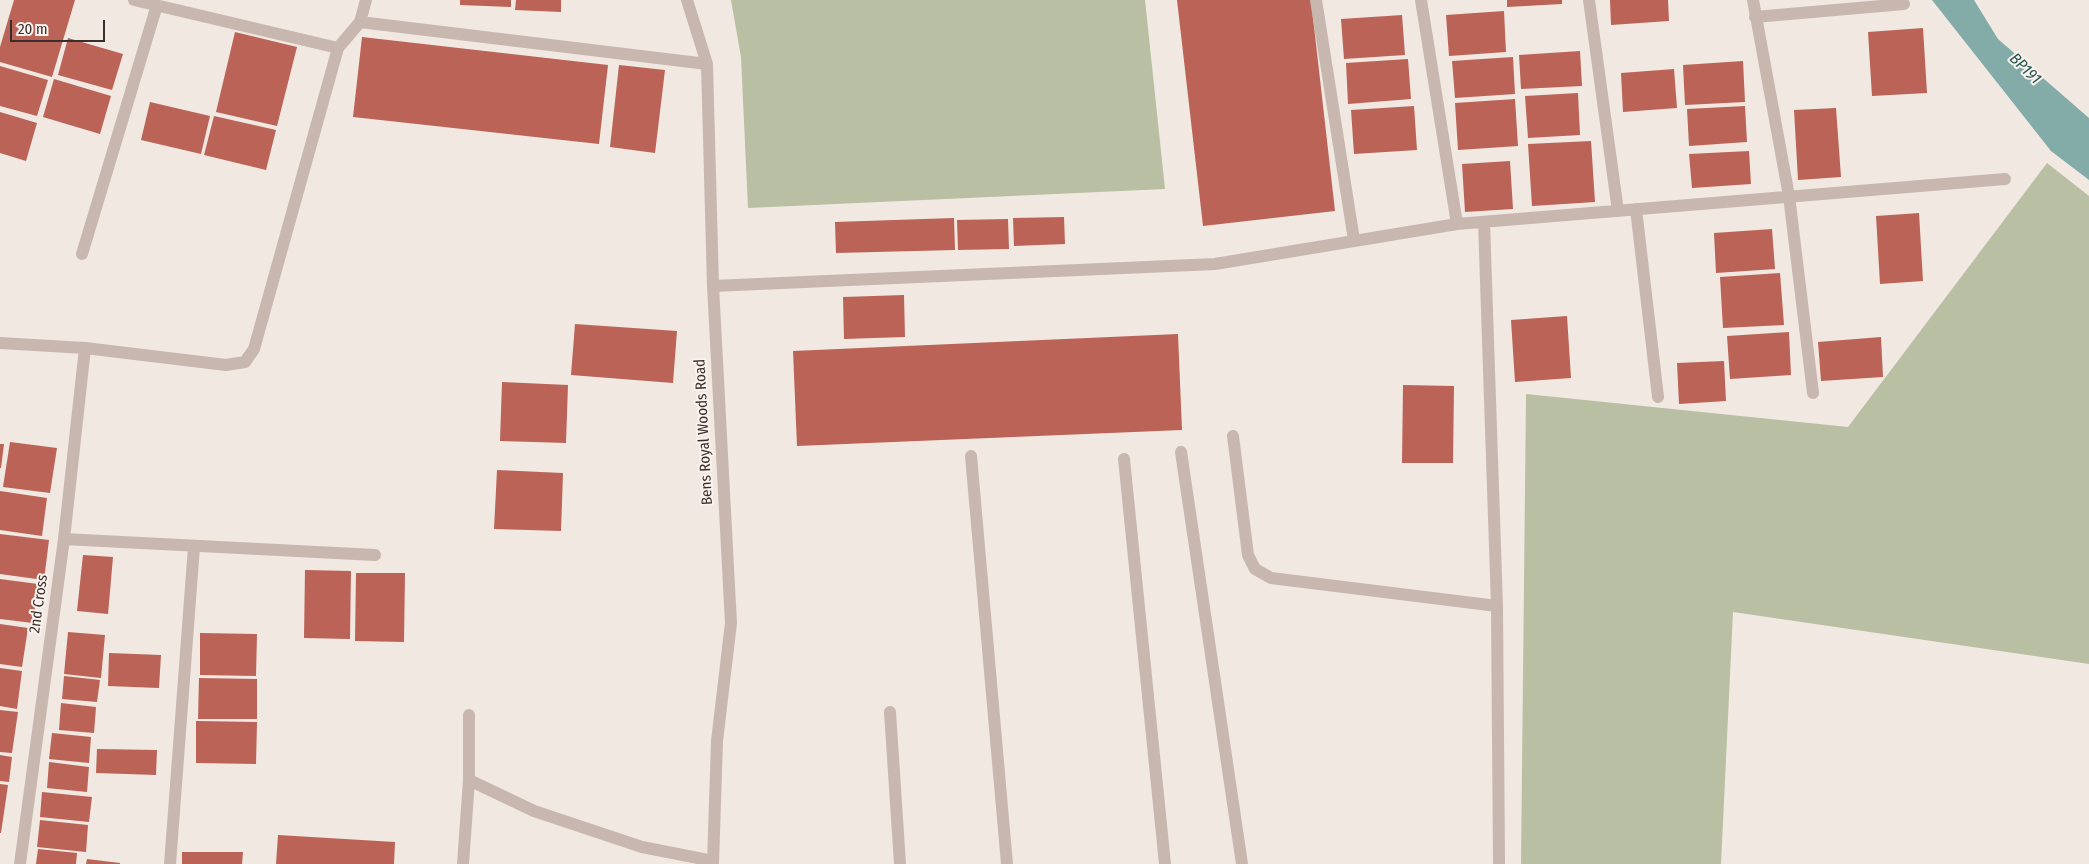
<!DOCTYPE html>
<html>
<head>
<meta charset="utf-8">
<style>
	body { margin:0 }
	#map { position:relative; width:2089px; height:864px; overflow:hidden; background:#f1e8e1; font-family:"Fira Sans Condensed",sans-serif }
	canvas { display:block }
	.scale { position:absolute; left:10px; top:20px; width:95px; height:22px; box-sizing:border-box; border:2px solid #382e2b; border-top:0; padding-left:6px; font-size:15px; line-height:18px; white-space:nowrap; color:#382e2b; -webkit-text-stroke:4px #f9f2ed; paint-order:stroke }
</style>
</head>
<body>
<div id="map">
<canvas width="2089" height="864"></canvas>
<div class="scale">20 m</div>
</div>
<script>
const c = document.querySelector('canvas').getContext('2d');
c.lineJoin = 'round';
function paint(path, color) { c.fillStyle = color; c.fill(path, 'evenodd'); }
function stroke(path, color, width, dash) { c.strokeStyle = color; c.lineWidth = width; c.lineCap = dash ? 'butt' : 'round'; c.setLineDash(dash || []); c.stroke(path); }
function label(font, color, halo, rows, align = 'center') {
  c.font = font + ' "Fira Sans Condensed",sans-serif'; c.lineWidth = 4; c.setLineDash([]); c.textBaseline = 'middle'; c.strokeStyle = halo; c.fillStyle = color; for (const [text, x, y, turn = 0] of rows) {
    c.save(); c.translate(x, y); c.rotate((+turn || 0) * Math.PI / 180); c.textAlign = isNaN(turn) ? turn : align; if (halo) c.strokeText(text, 0, 0); c.fillText(text, 0, 0); c.restore();
  }
}
paint(new Path2D(`
	M731,0H1145L1165,189L748,208L741,57Z
	M2047,163L2089,196V664L1733,612L1721,864H1521L1526,394L1848,427Z`), '#b9bfa2');
paint(new Path2D(`
	M1932,0H1974L1998,39L2089,118V180L2051,151Z`), '#83aba8');
paint(new Path2D(`
	M14,0H75L52,77L0,62V47Z
	M460,0H511V7L460,5Z
	M516,0H561V12L515,10Z
	M1177,0H1311L1335,211L1203,226Z
	M1507,0H1562V4L1507,7Z
	M1610,0H1668L1669,21L1611,25Z
	M1504,11L1506,52L1449,56L1446,15Z
	M1402,15L1405,55L1344,59L1341,19Z
	M1923,28L1927,93L1872,96L1868,32Z
	M235,32L297,47L277,126L216,112Z
	M362,37L608,65L599,144L353,117Z
	M68,38L123,54L112,90L58,75Z
	M1580,51L1582,86L1521,89L1519,55Z
	M1513,57L1515,94L1455,98L1452,61Z
	M1408,59L1411,99L1348,104L1346,63Z
	M1743,61L1745,102L1685,105L1683,65Z
	M619,65L665,70L655,153L610,147Z
	M0,66L48,80L37,116L0,106Z
	M1674,69L1677,108L1623,112L1621,73Z
	M54,79L111,96L100,134L43,117Z
	M1578,93L1580,135L1528,138L1525,96Z
	M1515,99L1518,146L1458,150L1455,103Z
	M150,102L210,116L201,154L141,140Z
	M1414,106L1417,150L1354,154L1351,110Z
	M1745,106L1747,142L1689,146L1687,109Z
	M1836,108L1841,177L1798,180L1794,110Z
	M0,112L37,123L26,161L0,153Z
	M214,116L276,130L266,170L204,155Z
	M1591,141L1595,202L1532,206L1528,144Z
	M1749,151L1751,184L1692,188L1689,154Z
	M1510,161L1513,209L1465,212L1462,164Z
	M1919,213L1923,281L1880,284L1876,216Z
	M1064,217L1065,244L1014,246L1013,218Z
	M954,218L955,250L836,253L835,222Z
	M1008,219L1009,249L958,250L957,220Z
	M1772,229L1775,269L1716,273L1714,233Z
	M1780,273L1784,325L1723,328L1720,277Z
	M904,295L905,337L844,339L843,297Z
	M1567,316L1571,378L1515,382L1511,320Z
	M575,324L677,331L673,383L571,375Z
	M1789,332L1791,375L1730,379L1727,336Z
	M1178,334L1182,430L797,446L793,351Z
	M1881,337L1883,377L1821,381L1818,342Z
	M1724,361L1726,401L1679,404L1677,363Z
	M502,382L568,385L566,443L500,441Z
	M1403,385L1454,386L1453,463H1402Z
	M10,442L57,448L50,493L3,487Z
	M0,444H4L1,468H0Z
	M497,470L563,473L561,531L494,529Z
	M0,491L47,498L42,536L0,530Z
	M0,534L49,540L44,580L0,574Z
	M83,555L113,557L108,614L77,611Z
	M305,570L351,571L350,639L304,638Z
	M356,573H405L404,642L355,641Z
	M0,579L38,584L33,623L0,619Z
	M0,624L28,628L22,667L0,664Z
	M68,632L105,635L101,678L64,674Z
	M200,633L257,634L256,676L200,675Z
	M109,653L161,655L159,688L108,686Z
	M0,668L22,671L17,709L0,706Z
	M64,676L100,680L97,702L62,699Z
	M199,678L257,679V719H198Z
	M61,703L96,707L94,733L59,730Z
	M0,710L18,712L12,753L0,752Z
	M196,721L257,722L256,764L196,763Z
	M52,733L91,737L89,763L49,759Z
	M97,749L157,750L156,775L96,773Z
	M0,755L12,757L9,782L0,781Z
	M49,762L89,767L87,792L47,788Z
	M0,784L8,785L1,833H0Z
	M42,792L92,797L89,822L40,817Z
	M40,820L88,825L86,852L37,847Z
	M278,835L395,842L394,864H276Z
	M38,849L77,853L76,864H36Z
	M182,852H243L242,864H182Z
	M87,859L120,863V864H86Z`), '#ba6356');
stroke(new Path2D(`
	M134,0L338,48
	M687,0L707,64L713,286L731,623L717,741L713,864
	M1316,0L1354,240
	M1421,0L1457,224
	M1589,0L1618,211
	M1753,0L1789,196L1813,393
	M1755,17L1904,4
	M360,22L707,64
	M1636,209L1658,397
	M1484,222L1497,606L1499,864
	M82,254L157,5
	M713,286L1215,264L1457,224L2005,179
	M0,343L85,348L226,365L245,362L254,349L338,48L360,22L366,0
	M1233,436L1248,555L1255,569L1271,578L1497,606
	M1181,452L1242,864
	M971,456L1007,864
	M1124,459L1165,864
	M64,539L375,555
	M890,712L900,864
	M469,780L534,811L642,847L713,861
	M20,864L64,539L85,348
	M170,864L194,547
	M463,864L469,780V715`), '#c8b7ae', 12);
label('15px', '#382e2b', '#f9f2ed', [
	["Bens Royal Woods Road",704,432,-93],
	["2nd Cross",39,604,-82]
]);
label('italic 16px', '#255553', '#f9f2ed', [
	["BP191",2025,69,44]
]);
</script>
</body>
</html>
